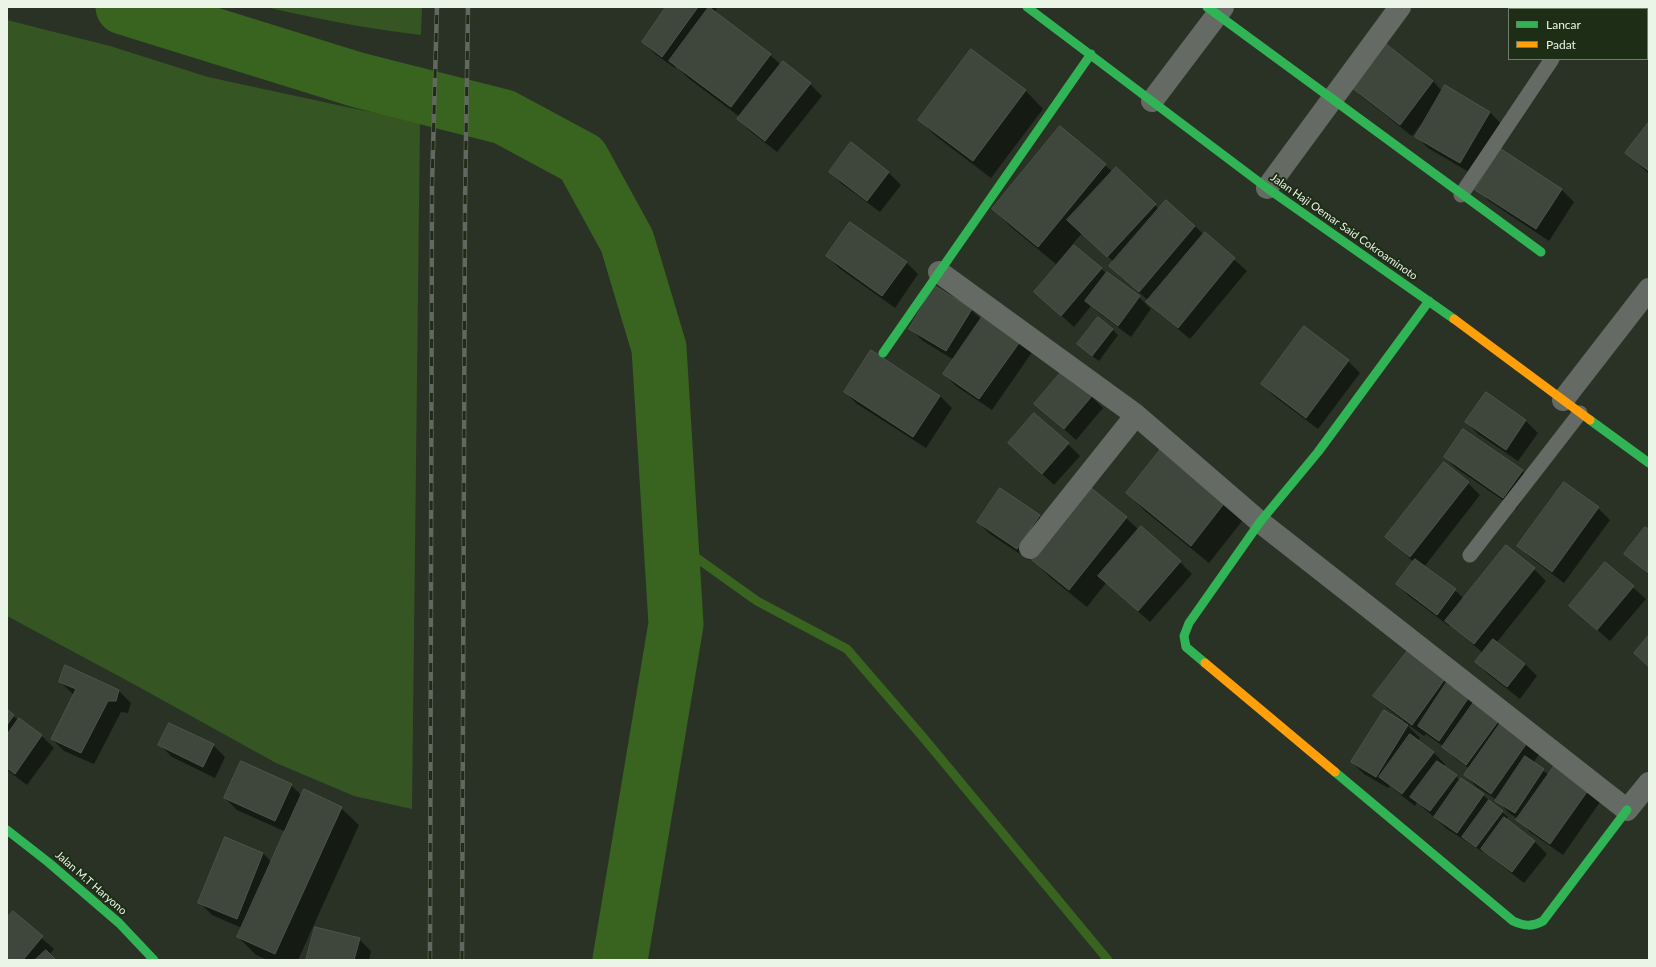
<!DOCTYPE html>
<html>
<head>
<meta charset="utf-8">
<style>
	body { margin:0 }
	#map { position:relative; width:1656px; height:967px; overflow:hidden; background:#293225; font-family:Lato,sans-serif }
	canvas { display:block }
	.frame { position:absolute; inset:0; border:8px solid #ebf5e7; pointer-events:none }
	.legend { position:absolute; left:1508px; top:8px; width:140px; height:52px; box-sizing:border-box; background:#1e2d16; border:1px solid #707d6a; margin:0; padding:5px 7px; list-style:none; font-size:12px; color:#ebf5e7 }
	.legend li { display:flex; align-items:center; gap:8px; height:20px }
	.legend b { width:20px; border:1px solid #707d6a }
</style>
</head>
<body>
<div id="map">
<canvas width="1656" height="967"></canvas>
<div class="frame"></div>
<ul class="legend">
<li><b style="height:5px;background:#30b455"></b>Lancar</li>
<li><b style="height:5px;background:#ff9f0a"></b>Padat</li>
</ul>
</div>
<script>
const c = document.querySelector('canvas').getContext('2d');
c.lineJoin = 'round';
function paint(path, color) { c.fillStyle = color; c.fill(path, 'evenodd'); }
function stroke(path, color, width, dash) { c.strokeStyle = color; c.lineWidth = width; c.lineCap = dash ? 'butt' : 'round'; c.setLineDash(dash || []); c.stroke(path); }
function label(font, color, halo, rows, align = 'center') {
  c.font = font + ' Lato,sans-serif'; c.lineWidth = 4; c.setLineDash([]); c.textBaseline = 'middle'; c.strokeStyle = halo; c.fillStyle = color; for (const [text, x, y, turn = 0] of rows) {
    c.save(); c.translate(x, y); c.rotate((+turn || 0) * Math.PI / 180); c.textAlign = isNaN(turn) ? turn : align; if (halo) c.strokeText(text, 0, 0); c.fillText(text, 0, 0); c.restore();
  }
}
paint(new Path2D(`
	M266,7H422L421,35C369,29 317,19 266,7Z
	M7,20L110,46L208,77L356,109L420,121L412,809L354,796L276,763L137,686L7,616Z`), '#355523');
paint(new Path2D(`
	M668,7H715L717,9L714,13L770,55L781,65L783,63L810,84L822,96L777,152L750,131L738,119L740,117L688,78L676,66L675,68L655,54L643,42Z
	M971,50L1026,91L1043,109L991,178L937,137L919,120Z
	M1433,81L1442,91L1446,86L1490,112L1502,125L1472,174L1428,148L1416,136L1424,123L1423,122L1412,136L1361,96L1349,84Z
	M1649,124V174L1627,153Z
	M1060,128L1113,172L1116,168L1159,209L1195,226L1204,235L1205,234L1247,271L1190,339L1160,314L1148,302L1149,301L1122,278L1110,266L1114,262L1082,233L1056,264L1011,227L993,209Z
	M851,144L889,173L901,185L880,212L842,184L830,172Z
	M1502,151L1562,190L1574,202L1549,241L1489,201L1477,189Z
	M827,256L906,262L918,274L895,308L839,268Z
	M1101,269L1139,297L1151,309L1131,337L1099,313L1091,306L1074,327L1035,292Z
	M971,310L982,320L1035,348L992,410L956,386L944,374L954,360L923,341L911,329Z
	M1304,328L1348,361L1360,373L1318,429L1274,396L1262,384Z
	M1112,329L1118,335L1099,361L1084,350Z
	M845,392L940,396L952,408L926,448L857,404Z
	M1486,394L1526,421L1538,433L1518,461L1478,434L1466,422Z
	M1091,396L1103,408L1076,440L1036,404Z
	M1009,443L1068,444L1080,456L1054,485Z
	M1161,451L1243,520L1209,563L1145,511L1127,493Z
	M1445,457L1522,471L1534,483L1516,509L1457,469Z
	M1444,464L1468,483L1480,495L1424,567L1455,590L1464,599L1534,569L1546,581L1497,642L1525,664L1537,676L1520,699L1488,674L1476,662L1483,653L1450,625L1449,626L1409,596L1397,584L1414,562L1386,537Z
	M1598,508L1610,520L1564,583L1531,558L1519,546Z
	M1039,516L1051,528L1029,560L990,534L978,522Z
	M1126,518L1139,530L1180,562L1192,574L1150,622L1106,583L1087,607L1051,578L1033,560Z
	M1646,528L1649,531V575L1625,554Z
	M1605,563L1646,599L1610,641L1570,606Z
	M1409,650L1540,753L1533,763L1549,775L1555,766L1600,802L1563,855L1530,832L1518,819L1509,813L1497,800L1477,787L1465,775L1470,769L1455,758L1444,747L1426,734L1424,736L1409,725L1408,726L1420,738L1418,741L1433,752L1445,764L1444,767L1460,780L1483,795L1508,817L1506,820L1535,842L1547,854L1524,883L1495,860L1484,850L1483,852L1447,829L1417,802L1415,806L1390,786L1388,788L1364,774L1352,762L1404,721L1387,708L1375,696Z
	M60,682L119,691L131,703L128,713L121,712L94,764L64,751L52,739L74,695Z
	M7,711L19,721V720L42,736L54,748L27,785L7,770Z
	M160,745H213L225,757L215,778L172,757Z
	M291,785L302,796L341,808L359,825L298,960H268L256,955L238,937L242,928L212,915L200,903L225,839L263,853L272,863L286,832L237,810L225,798Z
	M13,913L54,949L49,955L54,960H7V920Z
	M359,939L371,951L369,960H307Z`), '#0007');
stroke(new Path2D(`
	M670,539L757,601L847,649L922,736L1108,960`), '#38641f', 9);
stroke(new Path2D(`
	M123,7L358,80L504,117L582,159L627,241L659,348L676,624L620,960`), '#38641f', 55);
const building = new Path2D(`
	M666,7H698L662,57L642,42Z
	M709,7L771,54L731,107L669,61Z
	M1381,40L1433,81L1400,125L1347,84Z
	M971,49L1026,90L973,161L918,120Z
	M783,61L811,83L765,141L737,119Z
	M1445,85L1490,112L1460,163L1415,137Z
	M1649,122V171L1625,153Z
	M1060,126L1106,164L1038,247L992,209Z
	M851,142L889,172L867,201L829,172Z
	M1501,149L1562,189L1536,229L1475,190Z
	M1116,167L1156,204L1107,257L1067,220Z
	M1166,200L1195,226L1139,292L1109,266Z
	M850,222L907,262L882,296L826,256Z
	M1205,232L1235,258L1178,328L1146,302Z
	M1074,245L1102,268L1061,316L1034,292Z
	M1107,272L1140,296L1118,326L1085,301Z
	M935,286L972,309L946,351L909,329Z
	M987,310L1024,336L979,399L943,374Z
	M1098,317L1113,329L1092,356L1077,344Z
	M1304,326L1349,360L1306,418L1261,384Z
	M871,350L940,396L913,437L844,392Z
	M1062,371L1092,396L1064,429L1034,404Z
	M1486,392L1526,420L1506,450L1465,422Z
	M1034,413L1069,443L1042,474L1008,443Z
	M1463,429L1523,470L1503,498L1444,457Z
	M1161,449L1226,501L1191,546L1126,493Z
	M1444,462L1469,482L1410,557L1385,537Z
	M1564,482L1599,507L1552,572L1517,546Z
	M1090,487L1127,517L1069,590L1032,560Z
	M1000,488L1040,515L1017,549L977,522Z
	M1141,526L1181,561L1138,611L1098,576Z
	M1645,527L1649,529L1648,573L1624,554Z
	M1506,545L1535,568L1474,644L1445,621Z
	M1415,559L1456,589L1437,615L1396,584Z
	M1605,562L1634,586L1597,630L1569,606Z
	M1649,635V667L1634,653Z
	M1493,639L1525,664L1507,687L1475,662Z
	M1409,649L1447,676L1412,725L1373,696Z
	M65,665L119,690L116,701H108L81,753L51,739L76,689L59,682Z
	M1447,682L1469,697L1439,741L1418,726Z
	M1474,702L1499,720L1466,765L1442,747Z
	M7,709L14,715L7,725Z
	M1384,710L1408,725L1376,777L1351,762Z
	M19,718L42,735L15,774L7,768V735Z
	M1502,721L1529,740L1491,794L1464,775Z
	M169,723L214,744L203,767L158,745Z
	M1410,734L1434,752L1402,794L1379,777Z
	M1525,756L1544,769L1515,813L1495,801Z
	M241,761L292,784L275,821L224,798Z
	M1437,761L1457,775L1430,811L1410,797Z
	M1555,765L1589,789L1550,844L1516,820Z
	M1461,778L1484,794L1457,833L1434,817Z
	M304,789L342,807L275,954L237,937Z
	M1489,800L1503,811L1476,847L1462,837Z
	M1504,817L1535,841L1512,872L1481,849Z
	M225,837L263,853L237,919L198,903Z
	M13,911L43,936L23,960H7V918Z
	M315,927L360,938L354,960H306Z
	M46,950L56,960H35Z`);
paint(building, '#3f473c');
stroke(building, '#4d554a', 1);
stroke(new Path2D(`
	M1586,9L1587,7
	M1461,195L1552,59
	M1470,555L1580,413`), '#666a65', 15);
stroke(new Path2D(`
	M1643,7L1646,9
	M1152,101L1223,7
	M1267,188L1400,7
	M939,272L1136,415L1260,522L1627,810L1649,783
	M1563,400L1649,289
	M1030,548L1136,415`), '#666a65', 22);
stroke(new Path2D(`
	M1027,7L1267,188L1454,319
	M1207,7L1541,252
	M883,353L1091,54
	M1590,420L1649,463
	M1205,663L1186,647L1184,636L1189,623L1260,522L1318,452L1429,301
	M1335,772L1513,921C1524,926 1532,927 1543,921L1627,810
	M7,830L48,862L119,923L154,960`), '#30b455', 9);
stroke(new Path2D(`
	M1454,319L1590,420
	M1205,663L1335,772`), '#ff9f0a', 9);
const rail = new Path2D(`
	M430,960L432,185L437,7
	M462,960L465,206L468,7`);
stroke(rail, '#626860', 4.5);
stroke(rail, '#1e2d16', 3, [9]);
label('11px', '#ebf5e7', '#1e2d16', [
	["Jalan Haji Oemar Said Cokroaminoto",1344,227,35],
	["Jalan M.T Haryono",91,883,41]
]);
</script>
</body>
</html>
